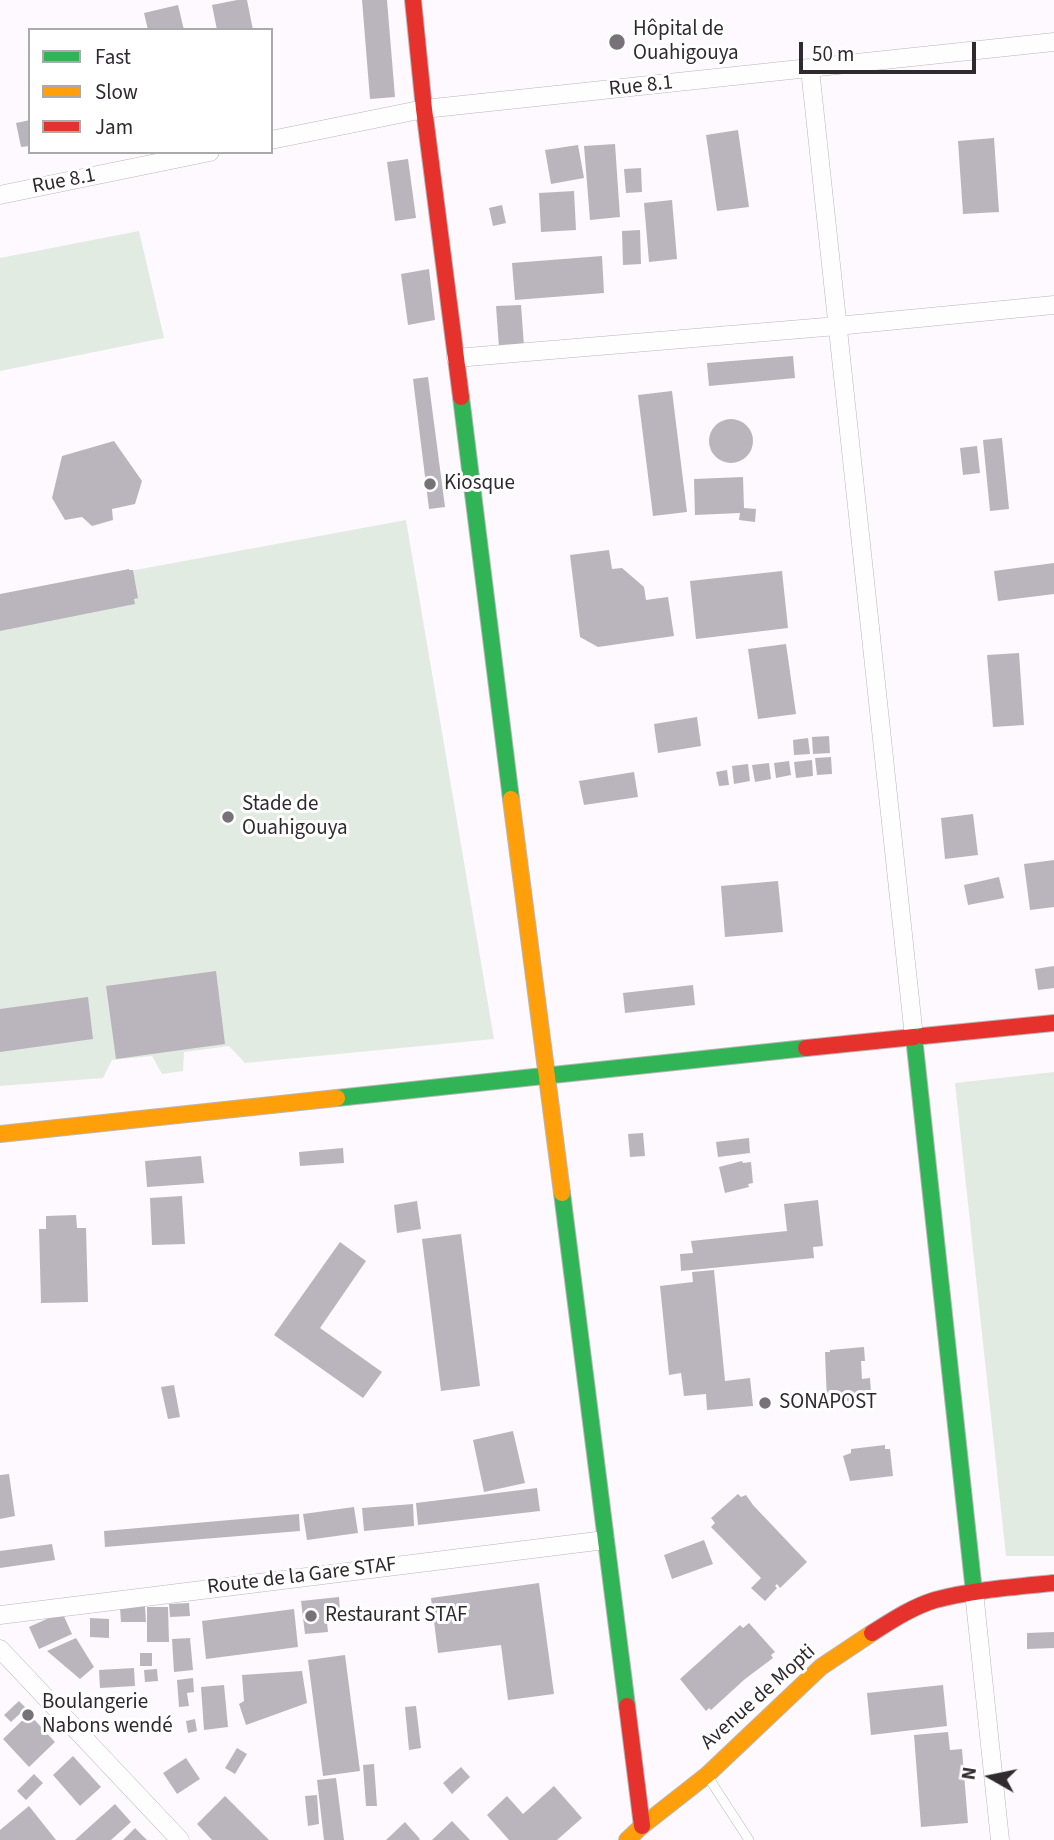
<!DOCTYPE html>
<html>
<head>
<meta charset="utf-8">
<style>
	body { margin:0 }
	#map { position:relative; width:1054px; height:1840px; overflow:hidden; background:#fdf9fe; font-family:"Source Sans 3",sans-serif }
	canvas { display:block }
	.legend { position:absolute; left:28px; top:28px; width:245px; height:126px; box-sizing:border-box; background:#fff; border:2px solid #abaaab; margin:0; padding:9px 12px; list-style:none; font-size:21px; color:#2e2a2e }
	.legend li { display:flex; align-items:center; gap:14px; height:35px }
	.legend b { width:35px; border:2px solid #abaaab }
	.north { position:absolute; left:956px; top:1742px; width:70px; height:70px; -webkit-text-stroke:5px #fff; paint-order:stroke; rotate:279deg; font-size:19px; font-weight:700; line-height:28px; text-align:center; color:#2e2a2e }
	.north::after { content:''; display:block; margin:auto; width:24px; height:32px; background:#2e2a2e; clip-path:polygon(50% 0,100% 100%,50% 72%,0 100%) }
	.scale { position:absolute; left:799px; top:42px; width:177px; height:32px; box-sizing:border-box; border:4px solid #2e2a2e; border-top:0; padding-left:9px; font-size:21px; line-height:24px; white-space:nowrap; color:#2e2a2e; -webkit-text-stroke:5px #fff; paint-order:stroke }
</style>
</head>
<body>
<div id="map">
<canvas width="1054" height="1840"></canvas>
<ul class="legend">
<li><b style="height:9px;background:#30b455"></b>Fast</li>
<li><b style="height:9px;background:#ff9f0a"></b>Slow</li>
<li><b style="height:9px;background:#e5322d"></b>Jam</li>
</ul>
<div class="north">N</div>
<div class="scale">50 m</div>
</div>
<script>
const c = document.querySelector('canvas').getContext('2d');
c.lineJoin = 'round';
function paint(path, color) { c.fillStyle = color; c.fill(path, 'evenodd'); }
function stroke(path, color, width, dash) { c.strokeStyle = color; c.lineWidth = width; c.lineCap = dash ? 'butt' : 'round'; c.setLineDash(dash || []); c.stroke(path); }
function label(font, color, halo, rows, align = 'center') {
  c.font = font + ' "Source Sans 3",sans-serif'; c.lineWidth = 6; c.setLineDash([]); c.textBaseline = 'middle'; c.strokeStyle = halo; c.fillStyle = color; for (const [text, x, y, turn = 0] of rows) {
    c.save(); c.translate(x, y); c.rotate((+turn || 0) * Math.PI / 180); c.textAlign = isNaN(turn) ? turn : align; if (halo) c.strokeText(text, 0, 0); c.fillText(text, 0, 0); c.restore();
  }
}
paint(new Path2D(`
	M139,231L164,338L0,371V258Z
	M406,520L494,1039L245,1063L229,1046L184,1052L183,1071L162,1074L152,1056L112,1060L103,1078L0,1086V595Z
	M1054,1072V1556H1006L955,1083Z`), '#e2ebe2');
paint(new Path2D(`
	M237,0H247L253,30H217L212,5Z
	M362,0H387L395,97L370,99Z
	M178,5L184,30H148L144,13Z
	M30,120V146L21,147L16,123Z
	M738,130L749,207L717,211L706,135Z
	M994,138L999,212L963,214L958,141Z
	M615,144L620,217L590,220L584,146Z
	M578,145L584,178L551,184L545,150Z
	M408,159L416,218L395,221L387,162Z
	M641,168L642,192L626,193L624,169Z
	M574,191L576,230L541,232L539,193Z
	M672,200L677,259L649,262L644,203Z
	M502,205L506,223L493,226L489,208Z
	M640,230L641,264L623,265L622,231Z
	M602,256L604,293L515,300L512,263Z
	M429,269L435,320L408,325L401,274Z
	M521,305L524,346L499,348L496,306Z
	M793,356L795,378L709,386L707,363Z
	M428,377L445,507L429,509L413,379Z
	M672,391L687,512L653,516L638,395Z
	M709 441a22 22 0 1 1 44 0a22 22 0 1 1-44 0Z
	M1002,438L1009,509L990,511L983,440Z
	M114,441L142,481L135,504L112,509L113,520L92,526L82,517L65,520L52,498L62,456Z
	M977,446L980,473L963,475L960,448Z
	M743,477L744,508L756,509L755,522L739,520L740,513L695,515L694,479Z
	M609,550L612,569L622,568L644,587L646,600L668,597L674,636L598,647L580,637L570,555Z
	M1054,563V594L998,601L994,571Z
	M129,569V570H133L138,598L134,599L135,604L0,631V594Z
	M782,571L788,628L696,639L690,581Z
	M786,644L796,714L758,719L748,649Z
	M1019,653L1024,725L993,727L987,655Z
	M697,717L701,746L658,753L654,724Z
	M829,736L830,753L813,754L812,737Z
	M808,738L810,754L794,755L793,740Z
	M831,757L832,774L817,775L815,758Z
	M812,760L813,776L796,778L794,762Z
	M789,761L791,775L776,778L774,763Z
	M769,763L771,779L755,782L752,765Z
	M748,764L750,781L734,784L732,766Z
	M727,770L729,785L719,786L716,772Z
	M634,772L638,797L584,805L579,781Z
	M973,814L978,855L945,859L941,818Z
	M1054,860V907L1030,910L1024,864Z
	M999,877L1004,898L968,905L964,885Z
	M778,881L783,932L725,937L721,886Z
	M1054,966V988L1038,990L1035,969Z
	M216,971L225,1044L116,1059L106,986Z
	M693,985L695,1005L625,1013L623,993Z
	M88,997L93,1039L0,1052V1009Z
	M643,1133L645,1156L630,1157L628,1134Z
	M749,1138L750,1153L718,1157L716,1142Z
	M343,1148L344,1163L300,1166L299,1152Z
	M201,1156L204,1183L147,1187L145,1161Z
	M742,1161L743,1163L751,1162L753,1183L748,1184L749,1187L725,1193L719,1167Z
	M182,1196L185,1244L152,1245L150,1198Z
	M818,1200L823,1246L813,1247L814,1258L681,1271L680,1254L693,1253L691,1241L787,1231L784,1204Z
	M417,1201L421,1229L397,1233L394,1205Z
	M76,1215L77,1228H86L88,1302L41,1303L39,1229H46V1216Z
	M461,1234L480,1386L441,1391L422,1239Z
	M340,1242L366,1261L320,1328L382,1372L363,1398L274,1335Z
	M714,1270L725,1381L750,1378L753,1406L707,1410L706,1394L684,1396L681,1373L669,1375L660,1286L693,1282L692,1272Z
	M864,1347L865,1361H861L862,1379L870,1378L871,1394L862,1395V1400L827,1402L825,1352H830V1350Z
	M174,1385L180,1417L168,1419L161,1387Z
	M513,1431L525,1483L484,1492L473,1440Z
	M885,1445V1449H890L893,1476L850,1481L843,1456L851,1453V1449Z
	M9,1474L15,1516L0,1519V1475Z
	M537,1488L540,1511L418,1525L416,1503Z
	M738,1494L741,1497L746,1495L753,1505L807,1562L780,1588L777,1584L775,1586L777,1588L765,1601L751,1588L761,1578L711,1527L715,1523L711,1518Z
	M413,1504L414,1526L364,1531L362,1508Z
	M354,1507L358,1533L307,1540L303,1514Z
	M299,1514L300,1531L105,1547L104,1531Z
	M704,1540L713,1564L672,1579L664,1555Z
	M52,1544L55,1560L0,1568V1551Z
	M539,1583L554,1694L508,1700L501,1645L438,1653L431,1598Z
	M339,1597L340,1611L326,1613L328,1632L305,1634L301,1601Z
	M189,1603L190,1616L170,1617L169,1604Z
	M145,1606L146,1622H121L120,1608Z
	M147,1607H168L169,1642H147Z
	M294,1609L298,1647L206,1659L202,1621Z
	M62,1612L72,1634L39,1649L29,1627Z
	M90,1618L109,1619V1638L90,1637Z
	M749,1623L775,1652L771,1655L773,1658L745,1679L711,1710L709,1708L706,1711L680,1679L740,1625L743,1628Z
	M1054,1632V1648L1027,1649V1633Z
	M76,1638L94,1667L80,1679L47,1651Z
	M190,1638L193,1670L174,1672L172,1639Z
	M140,1653H152V1666H140Z
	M345,1655L360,1771L323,1776L308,1660Z
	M134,1668L135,1686L100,1688L99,1670Z
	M157,1669L158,1681L145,1682L144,1670Z
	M302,1671L307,1703L246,1725L239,1704L244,1701L242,1675Z
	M193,1678L194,1692L187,1693L189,1706L179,1707L177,1680Z
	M224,1685L228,1727L204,1730L201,1687Z
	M943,1685L947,1726L871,1735L867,1693Z
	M19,1701L26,1708L11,1722L4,1715Z
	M416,1706L421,1748L409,1750L405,1707Z
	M29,1714L55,1742L29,1767L3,1739Z
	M195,1719L197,1731L188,1733L186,1721Z
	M948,1732L950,1750L962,1749L968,1823L921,1827L914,1735Z
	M237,1748L247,1754L235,1774L225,1768Z
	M73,1756L101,1787L80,1806L53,1775Z
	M186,1758L200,1779L177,1794L163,1773Z
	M374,1764L377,1806H366L363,1765Z
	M461,1767L470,1777L452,1794L443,1783Z
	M34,1774L43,1783L26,1800L17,1791Z
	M336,1778L344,1840H324L317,1780Z
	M554,1786L582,1818L557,1840H509L487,1815L507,1796L523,1814Z
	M317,1795L319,1824L308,1826L305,1796Z
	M225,1796L269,1840H212L197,1824Z
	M115,1804L131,1822L111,1840H75Z
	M29,1806L56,1840H0V1830Z
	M452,1821L470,1840H432Z
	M405,1822L420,1839L419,1840H386Z
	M135,1828L147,1840H123Z`), '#bab5bc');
const lane = new Path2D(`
	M710,1780L749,1840`);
const street = new Path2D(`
	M810,69L914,1037
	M271,140L424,109L1054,42
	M0,195L210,152
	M456,358L837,326L1054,305
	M974,1592L1000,1840
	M0,1615L605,1540
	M0,1649L180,1840`);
const fast = new Path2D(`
	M461,397L511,799
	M923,1036L914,1037L974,1592
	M337,1098L806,1048
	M562,1193L627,1706`);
const slow = new Path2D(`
	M511,799L562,1193
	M0,1134L337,1098
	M627,1840L642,1826L707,1775L821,1667L872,1633`);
const jam = new Path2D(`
	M413,0L424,109L461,397
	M923,1036L1054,1023
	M806,1048L914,1037
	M872,1633C891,1621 912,1607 935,1600C973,1590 1014,1587 1054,1583
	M627,1706L642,1826`);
stroke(lane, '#b9b6b9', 10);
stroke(street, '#b9b6b9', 19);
stroke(fast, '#b9b6b9', 18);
stroke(slow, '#b9b6b9', 18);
stroke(jam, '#b9b6b9', 18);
stroke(lane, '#fffeff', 9);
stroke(street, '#fffeff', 18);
stroke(fast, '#30b455', 16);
stroke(slow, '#ff9f0a', 16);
stroke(jam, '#e5322d', 16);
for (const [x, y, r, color] of [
	[617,42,9,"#767277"],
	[430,484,7,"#767277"],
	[228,817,7,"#767277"],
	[765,1403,7,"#767277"],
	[311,1616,7,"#767277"],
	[28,1715,7,"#767277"]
]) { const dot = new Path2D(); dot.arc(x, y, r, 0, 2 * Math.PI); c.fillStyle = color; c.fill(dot); stroke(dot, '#fff', 2.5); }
label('21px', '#2e2a2e', '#fff', [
	["Hôpital de",633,30],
	["Ouahigouya",633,54],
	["Kiosque",444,484],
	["Stade de",242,805],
	["Ouahigouya",242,829],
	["SONAPOST",779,1403],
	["Restaurant STAF",325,1616],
	["Boulangerie",42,1703],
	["Nabons wendé",42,1727]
], 'left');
label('21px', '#2e2a2e', '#fff', [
	["Rue 8.1",641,87,-6],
	["Rue 8.1",64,182,-11],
	["Route de la Gare STAF",302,1577,-7],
	["Avenue de Mopti",759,1698,-42]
]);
</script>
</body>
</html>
